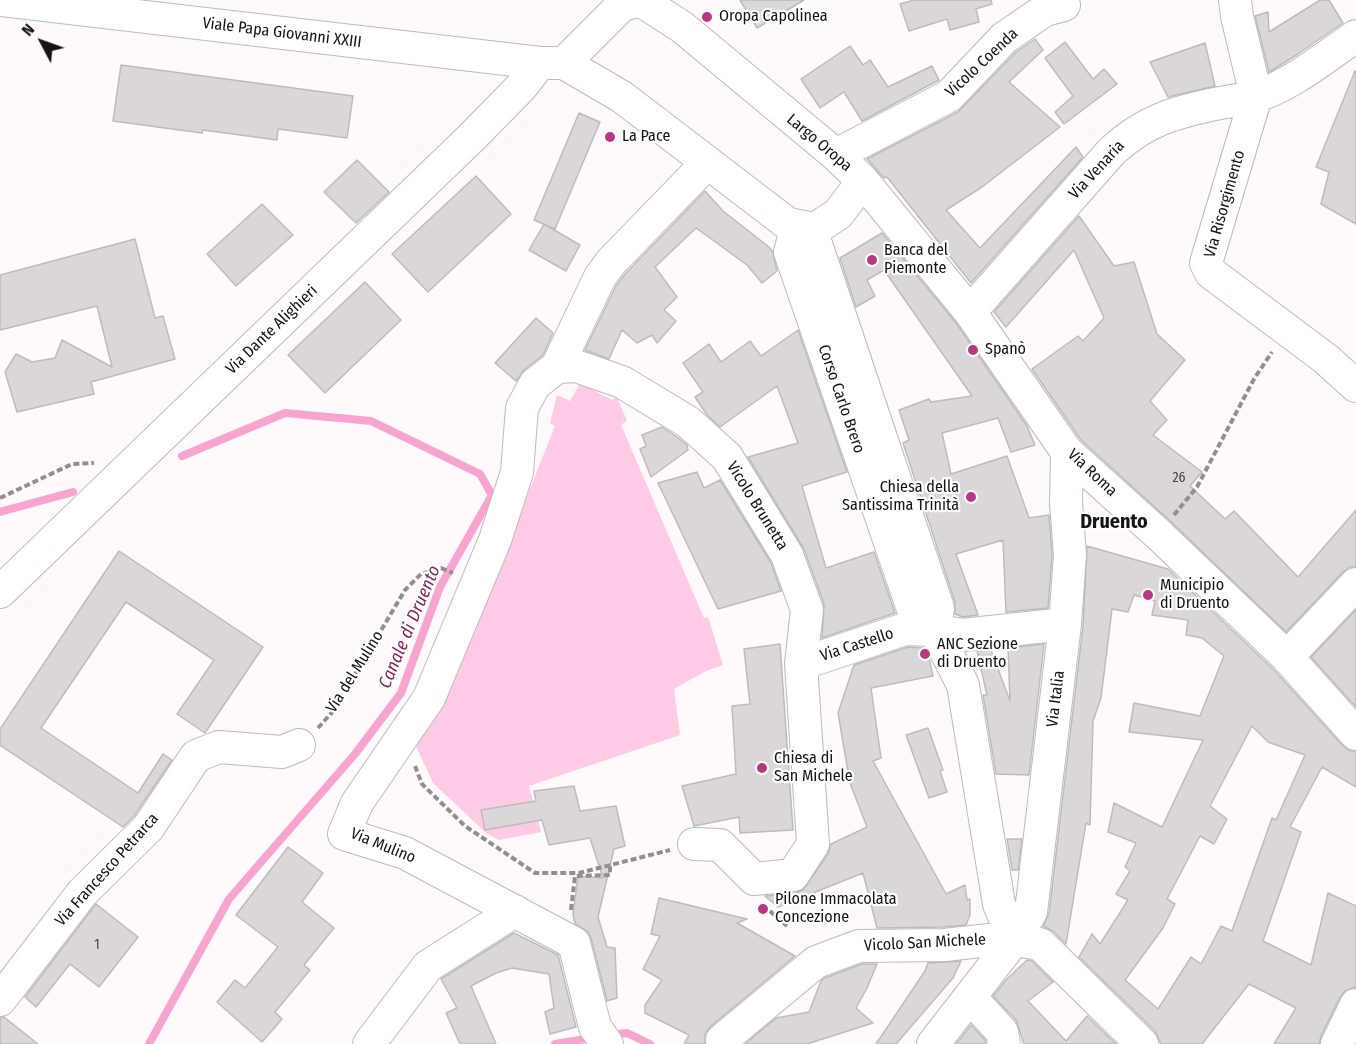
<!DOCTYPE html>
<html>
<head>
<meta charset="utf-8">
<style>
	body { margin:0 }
	#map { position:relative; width:1356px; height:1044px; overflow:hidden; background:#fff9fc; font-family:"Fira Sans Condensed",sans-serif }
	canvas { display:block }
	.north { position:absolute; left:12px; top:12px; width:60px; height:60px; -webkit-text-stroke:4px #fff; paint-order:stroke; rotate:311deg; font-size:16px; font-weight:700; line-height:24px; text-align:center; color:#151314 }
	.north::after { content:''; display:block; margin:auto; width:21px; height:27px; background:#151314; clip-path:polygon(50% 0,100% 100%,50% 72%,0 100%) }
</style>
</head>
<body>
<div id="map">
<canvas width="1356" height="1044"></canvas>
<div class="north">N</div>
</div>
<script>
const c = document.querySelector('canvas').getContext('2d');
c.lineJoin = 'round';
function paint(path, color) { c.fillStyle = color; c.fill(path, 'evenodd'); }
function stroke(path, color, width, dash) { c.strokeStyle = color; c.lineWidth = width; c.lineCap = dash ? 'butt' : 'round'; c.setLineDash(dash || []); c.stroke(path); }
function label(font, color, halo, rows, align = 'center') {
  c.font = font + ' "Fira Sans Condensed",sans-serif'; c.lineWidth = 4.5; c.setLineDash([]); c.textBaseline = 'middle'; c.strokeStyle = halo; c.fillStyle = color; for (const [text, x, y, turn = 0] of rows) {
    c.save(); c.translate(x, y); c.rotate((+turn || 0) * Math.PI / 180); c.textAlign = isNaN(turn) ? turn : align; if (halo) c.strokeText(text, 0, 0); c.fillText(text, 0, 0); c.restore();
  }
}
paint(new Path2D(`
	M580,383L612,400L617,397L627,421L621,425L704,618L708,617L723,665L706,671L674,689L680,735L529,786L541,832L499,840L487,834L433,783L415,744L476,624L555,426L550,423L557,395L570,401Z`), '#ffcae3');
stroke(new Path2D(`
	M0,512L73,492
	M610,1035L627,1033L650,1044
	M149,1044L229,899L355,754L401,693L440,587L492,495L480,474L371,421L285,413L182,456
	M555,1044L592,1038`), '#f7a4ce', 8);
const building = new Path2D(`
	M740,0H804L757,28Z
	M914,0H991L992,4L976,9L979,22L950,30L947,19L909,31L900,4Z
	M1320,0H1329L1343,23L1298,54L1269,72L1255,16L1268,12L1269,32Z
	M1035,39L1043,50L1009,82L1060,127L982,187L946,210L980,248L1076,147L1083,157L971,283L887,177L884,178L867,159L958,112L1016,52Z
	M1065,42L1093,79L1104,69L1117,84L1064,124L1055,112L1073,96L1045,58Z
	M1205,43L1215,86L1168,97L1150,62Z
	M850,46L863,65L870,60L888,87L932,66L939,80L862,121L844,92L820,108L801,79Z
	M121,65L353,96L347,138L278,129L277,140L203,130L202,133L113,121Z
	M1355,71H1356V224L1321,204L1329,172L1316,167Z
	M579,113L600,122L555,229L534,220Z
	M357,160L389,192L356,223L324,192Z
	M476,176L511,214L428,292L392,254Z
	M705,191L723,211L769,247L773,252L777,271L762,283L747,265L696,228L655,267L677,297L664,310L676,321L657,343L652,335L637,343L622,330L609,359L585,350L616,286L625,274Z
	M262,204L293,235L236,286L207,254Z
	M1079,216L1114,266L1134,262L1157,334L1185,360L1150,401L1167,420L1153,435L1202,472L1190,486L1225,519L1234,511L1298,577L1356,510V567H1350L1343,572L1286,632L1169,520L1081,440L1032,369L1078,336L1083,341L1104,318L1074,250L1006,327L994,312Z
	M544,224L580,245L566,271L529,250Z
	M882,233L956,323L1027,426L1035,445L1011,452L998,418L942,433L951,474L1007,456L1029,518L1049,515L1052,555L1048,608L1006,612L1003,540L956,554L978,615L963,617L955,614V602L903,443L909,440L899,410L929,399L931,402L972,396L884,270L867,280L875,296L856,307L840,258Z
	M135,239L155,318L163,316L175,359L91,382L94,394L17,412L5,372L16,354L32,362L55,358L62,340L112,367L97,306L0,330V275Z
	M365,282L401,320L325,393L288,355Z
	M536,318L553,333L543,355L524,370L516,381L495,363Z
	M798,330L847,472L802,486L826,568L874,552L895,613L822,638L824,604L804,549L748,457L798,443L777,386L720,427L707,415L695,397L703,392L683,363L709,344L721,362L750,341L761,356Z
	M662,427L677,437L687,445L688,450L651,477L640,449L646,446L642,435Z
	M697,472L704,488L720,480L771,563L781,591L718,609L658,483Z
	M1087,546L1168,569L1274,670L1343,746L1350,751H1356V787L1322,767L1290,827L1301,832L1263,941L1311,965L1328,893L1356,906V987L1346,990L1340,997L1321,1036L1319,1044H1274L1296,1008L1249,984L1202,1044H1161L1155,1031L1079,957L1092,934L1100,944L1128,900L1116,894L1130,871L1125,867L1136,843L1108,832L1114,803L1162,827L1203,740L1129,732L1134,703L1200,716L1224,656L1202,638L1186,635L1188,620L1152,615L1155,601L1134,595L1128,612L1112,609L1101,698L1093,721L1090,825L1086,823L1066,944L1053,931L1043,926L1049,914L1083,626ZM1252,726L1268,742L1305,755L1276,820L1272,818L1232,931L1221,926L1201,964L1191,957L1158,1009L1125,980L1163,928L1175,904L1167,899L1200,836L1214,844L1227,819L1210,806Z
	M119,551L263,647L205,733L177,714L214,660L126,602L41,728L138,793L163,754L172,760L134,816L123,827L0,745V729Z
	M1356,610V707L1311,657Z
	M780,644L793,830L740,833L739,817L694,826L682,786L736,774L732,706L750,704L744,649Z
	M1044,644L1029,775L996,774L983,695H987L977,651L991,650L1010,701L1008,648Z
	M908,647L924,648L929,658L933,676L871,688L881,758L873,761L946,894L965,885L967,900L970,899V915L966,925L944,927L877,928L863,873L778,907L765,896L795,893L803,890L828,854L831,844L867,827L850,783L838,713L854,665Z
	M928,728L943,770L940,771L947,792L929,798L906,735Z
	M574,786L580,811L616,806L625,846L614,849L598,917L607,947L615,948L617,998L607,1001L591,938L588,932L575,923L573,915L578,876L603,878L590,838L549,845L542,820L485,830L481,810L536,801L534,791Z
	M1007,839H1022L1018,870H1012Z
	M288,847L323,873L302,902L334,928L304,965L310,970L275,1012L282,1019L262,1042L217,1002L235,980L245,988L278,947L236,915Z
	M659,898L747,919L737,923L795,956L711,1026L705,1034V1044H684L689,1035L645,1013V1005L662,980L643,969L660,936L651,934Z
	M96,904L138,937L99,987L70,964L36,1007L25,997Z
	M514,933L558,955L576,1027L550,1034L545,1012L554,1008L549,974L512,968L496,973L471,986L496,1044H460L446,1013L457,1008L441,979Z
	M1027,960L1032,961L1053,982L1028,1001L1066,1041L1087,1016L1116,1044H1024L1016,1020L993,996L1007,979Z
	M961,961L953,978L896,1044H876L925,971L928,963Z
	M862,964H877L867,988L856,1008L873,1023L807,1044H745L776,1018L809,1012L821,981L825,978Z
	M4,1017L38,1044H0V1018Z
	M971,1025L985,1040L986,1044H956Z`);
paint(building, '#dbd6d9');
stroke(building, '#bfbabc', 1.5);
const minor = new Path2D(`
	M0,0L540,63H564
	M640,0L682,27L836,155L863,181L970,312L1067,452L1157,533L1287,657L1356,734
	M1235,0L1237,16L1256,96L1206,263L1211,273L1326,359L1356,386
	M564,63L622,97L788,224L815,229L838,214L863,181
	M564,63L622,5L642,0
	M836,155L949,96L1004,38L1045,10L1064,5
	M797,227L790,252L915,615L935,630L963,685L999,904L1014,940
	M815,229L814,238L938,608L935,630
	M970,312L1112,151C1146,120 1175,112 1220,103C1232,101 1245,99 1257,96C1293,84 1325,57 1356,36
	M557,367L600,277L611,262L707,163
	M0,592L472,137L522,86L540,63
	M1287,657L1356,584
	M801,664L905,629L935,630L962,635L1065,624
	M970,997L1002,1032L1004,1044
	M0,1000L82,893L148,828L196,756L219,747L282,752L299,745
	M722,1040L816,962L859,946L945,945L989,940H1014L1040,944L1142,1044
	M369,1044L428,966L515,911
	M607,1044L595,1027L574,943L405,853L344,834L357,803L429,698L495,540L517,472L522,408L535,384L557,367L576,366L622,382L688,422L727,457L787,555L807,610L801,664L813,844L793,875L754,879L720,845L694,844
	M933,1044L1014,940L1031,912L1065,624L1070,555L1066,503L1067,452
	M1337,1044L1356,1005`);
stroke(minor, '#beb9bb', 34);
stroke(new Path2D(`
	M0,498L72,464L94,463
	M1174,515L1197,487L1254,379L1272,352
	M318,728L334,710L405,590L421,574L441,568L453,573
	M415,766L422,784L465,826L535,873H579L670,850
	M763,905L787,926
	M571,910L575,876L610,875V866`), '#938f91', 4, [6, 3]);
stroke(minor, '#fff', 32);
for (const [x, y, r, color] of [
	[707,17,6,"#b73784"],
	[610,137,6,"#b73784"],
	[872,260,6,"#b73784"],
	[973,350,6,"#b73784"],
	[971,497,6,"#b73784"],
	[1148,595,6,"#b73784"],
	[925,654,6,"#b73784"],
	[762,768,6,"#b73784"],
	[763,909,6,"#b73784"]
]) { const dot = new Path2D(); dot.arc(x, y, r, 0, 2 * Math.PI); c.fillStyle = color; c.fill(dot); stroke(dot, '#fff', 2); }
label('14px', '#464445', null, [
	["26",1179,478],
	["1",97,945]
]);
label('16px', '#151314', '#fff', [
	["Oropa Capolinea",719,17],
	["La Pace",622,137],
	["Banca del",884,251],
	["Piemonte",884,269],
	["Spanò",985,350],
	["Chiesa della",959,488,"right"],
	["Santissima Trinità",959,506,"right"],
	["Municipio",1160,586],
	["di Druento",1160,604],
	["ANC Sezione",937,645],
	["di Druento",937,663],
	["Chiesa di",774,759],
	["San Michele",774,777],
	["Pilone Immacolata",775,900],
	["Concezione",775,918]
], 'left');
label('16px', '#151314', '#fff', [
	["Viale Papa Giovanni XXIII",282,33,7],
	["Vicolo Coenda",982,63,-43],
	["Largo Oropa",819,143,40],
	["Via Venaria",1097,170,-47],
	["Via Risorgimento",1225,204,-74],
	["Via Dante Alighieri",272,330,-44],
	["Corso Carlo Brero",841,399,71],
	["Via Roma",1092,473,43],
	["Vicolo Brunetta",757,506,58],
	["Via Castello",857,645,-18],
	["Via del Mulino",355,672,-58],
	["Via Italia",1056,699,-83],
	["Via Mulino",383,846,22],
	["Via Francesco Petrarca",107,870,-48],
	["Vicolo San Michele",925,943,-3]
]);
label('italic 18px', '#83265d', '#fff', [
	["Canale di Druento",410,627,-67]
]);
label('bold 20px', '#151314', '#fff', [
	["Druento",1114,522]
]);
</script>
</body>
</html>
